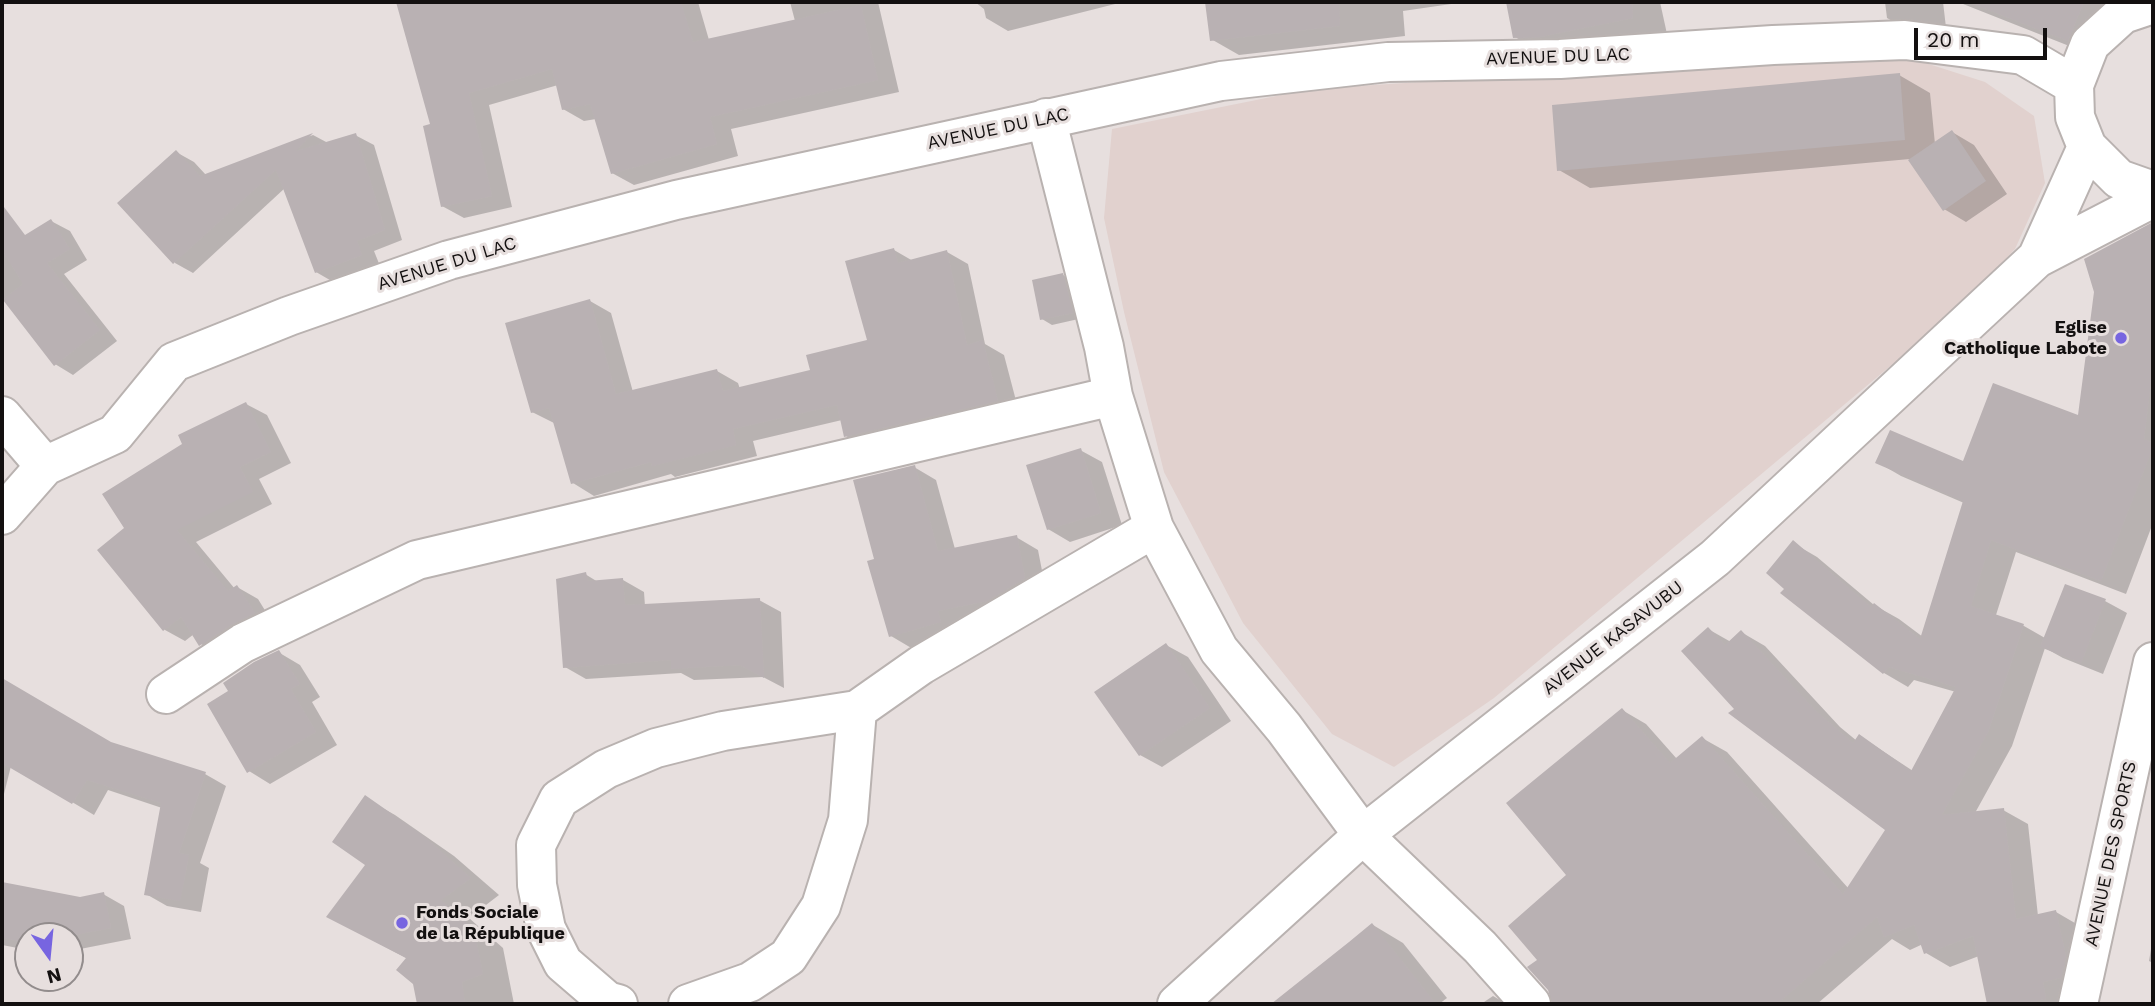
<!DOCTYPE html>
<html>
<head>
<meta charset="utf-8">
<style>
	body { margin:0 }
	#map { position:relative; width:2155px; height:1006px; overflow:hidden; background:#e7dfde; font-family:"Work Sans",sans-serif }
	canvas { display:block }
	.frame { position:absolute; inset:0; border:4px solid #131010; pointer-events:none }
	.north { position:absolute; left:14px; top:922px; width:70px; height:70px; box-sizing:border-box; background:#e7dfde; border:2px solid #928c8c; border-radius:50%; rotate:165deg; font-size:19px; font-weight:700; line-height:28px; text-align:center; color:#131010 }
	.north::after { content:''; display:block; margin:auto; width:24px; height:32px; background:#7765e0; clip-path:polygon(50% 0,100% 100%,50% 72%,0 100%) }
	.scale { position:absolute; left:1914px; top:28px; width:133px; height:32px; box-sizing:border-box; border:4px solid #131010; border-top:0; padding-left:9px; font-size:21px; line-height:24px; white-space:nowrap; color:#131010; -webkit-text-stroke:5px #e7dfde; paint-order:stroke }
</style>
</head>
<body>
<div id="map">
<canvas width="2155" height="1006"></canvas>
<div class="frame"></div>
<div class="north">N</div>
<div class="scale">20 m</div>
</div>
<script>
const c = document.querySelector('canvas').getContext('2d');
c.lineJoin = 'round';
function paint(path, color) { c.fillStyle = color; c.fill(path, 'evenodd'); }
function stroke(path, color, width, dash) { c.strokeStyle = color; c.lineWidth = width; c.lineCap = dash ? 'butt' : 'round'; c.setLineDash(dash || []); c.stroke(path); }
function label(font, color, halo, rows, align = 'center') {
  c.font = font + ' "Work Sans",sans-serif'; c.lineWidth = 6; c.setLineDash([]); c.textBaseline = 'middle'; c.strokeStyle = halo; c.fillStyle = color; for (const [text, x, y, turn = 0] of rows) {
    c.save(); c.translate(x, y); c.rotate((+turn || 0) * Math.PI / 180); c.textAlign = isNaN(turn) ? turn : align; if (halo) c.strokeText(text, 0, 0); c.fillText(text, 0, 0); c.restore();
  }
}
paint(new Path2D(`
	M1891,52L1985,82L2034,116L2045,183L2015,249L1962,306L1494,698L1394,767L1332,734L1243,623L1164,472L1124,312L1104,218L1112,129L1311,89Z`), '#e1d1ce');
paint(new Path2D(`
	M398,2H698L709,40L795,21L790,2H878L899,92L731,129L738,156L634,185L612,173L596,119L584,121L563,109L558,85L489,105L512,207L464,218L442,206L433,126Z
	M975,2H1123L1008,31L986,18L984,9Z
	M1207,2H1465L1403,11L1405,36L1239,55L1211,39Z
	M1508,2H1660L1667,34L1546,55L1515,37Z
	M1885,2H1943L1947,36L1917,35L1887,18Z
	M1958,2H2120L2097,57Z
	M1899,75L1930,93L1935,144L1952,132L1974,145L2007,194L1966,222L1944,209L1910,159L1590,188L1559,170Z
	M313,135L328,143L355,135L374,145L402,240L374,251L380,266L335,283L316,272L285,188L193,273L175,263L176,152L194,162L206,175Z
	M51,221L70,231L87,260L64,274L117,341L73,375L55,364L2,296V249L3,251Z
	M2153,225V523L2126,594L2016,552L1996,615L2024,626L2045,638L2105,601L2127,613L2103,674L2063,658L2045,648L2012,746L1975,813L2003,810L2028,824L2038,916L2056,912L2080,926L2068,1004H1989L1979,956L1950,967L1926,953L1923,944L1910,950L1892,939L1817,1004H1554L1540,960L1622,710L1646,724L1677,759L1702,738L1727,752L1849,889L1888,829L1736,709L1708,629L1731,642L1741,632L1765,646L1840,727L1857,741L1860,736L1913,771L1956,692L1914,680L1908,687L1884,673L1782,593L1787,589L1793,543L1817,557L1874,605L1899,619L1923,637L1964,503L1901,476L1877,462L1964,464L2080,417L2096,292L2086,259Z
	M894,250L913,261L947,252L968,264L985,344L1004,355L1019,412L867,448L846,436L842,420L753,441L757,456L675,477L671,474L594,496L573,483L556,424L532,412L590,301L611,313L633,392L717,371L738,383L740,389L812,371L869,342Z
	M1063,275L1073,282L1083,318L1052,325L1042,319Z
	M246,404L267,415L291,463L259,479L272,504L196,542L235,589L237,587L258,599L274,625L221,656L201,644L194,634L185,641L165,630L126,528Z
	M1080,450L1102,462L1122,525L1070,542L1048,529Z
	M914,467L936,480L955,549L1016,537L1038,550L1046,591L913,649L891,636L876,560Z
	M585,574L598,582L623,580L644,592L645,606L759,600L781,612L784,688L763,677L694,680L681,673L586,679L565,667Z
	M1166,645L1188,657L1231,721L1162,767L1140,755Z
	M278,652L300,665L320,697L312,702L337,745L270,784L249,771L231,692Z
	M2,683L22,692L111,744L205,774L226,786L200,863L209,868L201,912L167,906L146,894L162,808L108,790L94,815L11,766L2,802Z
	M365,798L395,815L454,856L499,895L469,918L503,948L514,1004H419L408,959L329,917L367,865Z
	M2,884L80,899L103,894L124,906L131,939L70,951V936H28V950L2,945Z
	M1373,925L1403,943L1447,998L1439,1004H1274Z
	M2153,937V963L2149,961Z
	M1493,996L1507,1004H1481Z`), '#0003');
paint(new Path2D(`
	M396,2H681L693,42L861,5L878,80L710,117L717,144L611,174L590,104L562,110L552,69L469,93L492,196L441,207L423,126L430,124Z
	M1205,2H1339L1340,26L1210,41Z
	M1506,2H1632L1633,18L1540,37L1513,38Z
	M1974,2H2084L2068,41L1973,4Z
	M1900,73L1905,140L1557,171L1552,105Z
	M1952,130L1986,181L1943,211L1908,160Z
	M313,133L296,151L356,133L385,230L357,241L362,255L315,273L276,170L173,264L117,203L176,150L200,176Z
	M4,207L25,235L51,219L70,249L47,263L100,330L54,366L3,300L23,284L2,250V208Z
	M2153,222V365L2144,439L2153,443V447L2101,581L1991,540L1971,606L2024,624L1988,732L1942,815L2004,808L2016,919L2056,910L2066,956L2061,978L2043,982L2046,999L2022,1004H1987L1973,936L1924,954L1914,925L1884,937L1877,917L1777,1004H1552L1548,990L1527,967L1537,960L1508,926L1566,875L1506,803L1622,708L1670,763L1702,736L1843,894L1885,830L1728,713L1734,709L1681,651L1708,627L1725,645L1741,630L1816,711L1853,743L1859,734L1911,771L1956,687L1889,667L1883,674L1780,593L1784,589L1766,573L1793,540L1871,607L1874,603L1920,639L1963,501L1875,463L1890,430L1963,461L1993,383L2078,415L2094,292L2084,259Z
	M894,248L898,263L947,250L967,345L983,340L998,401L844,437L837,405L733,429L736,445L652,466L651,462L571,484L549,408L531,413L505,323L590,299L616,394L717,369L723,391L810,370L806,355L867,340L845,261Z
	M1063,273L1073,313L1040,320L1032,280Z
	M246,402L271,452L240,467L253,492L177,530L228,591L237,585L255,613L231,625L199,646L181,617L163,631L97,550L124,528L102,494L182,444L178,435Z
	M1081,448L1101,513L1047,530L1026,465Z
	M915,465L938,551L1017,535L1025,578L987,601L938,611L941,622L889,637L867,561L874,559L853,480Z
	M586,572L588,581L623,578L625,605L760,598L764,678L740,665L671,669V660L563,668L556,579Z
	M2065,584L2106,599L2081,663L2040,647Z
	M1166,643L1210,708L1139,756L1094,692Z
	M279,650L300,684L291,689L316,732L247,773L207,704L228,691L223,683L254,662Z
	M2,678L111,742L206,772L179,853L189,855L180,901L144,895L161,803L87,780L72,804L2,763Z
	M365,795L425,837L471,878L441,900L474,929L483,974L462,982L465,1004H417L413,984L396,970L406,958L326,917L365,865L332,842Z
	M2,882L80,897L104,892L111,928L69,936H28V943L2,938Z
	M1372,923L1436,1004H1271L1349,942Z`), '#b9b1b3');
const minor = new Path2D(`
	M1046,118L1104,347L1113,396L1154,528L1219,650L1284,728L1363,835L1480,947L1531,1004
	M2,416L45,466
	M166,694L243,643L417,560L1113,396
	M618,1004L607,1001L563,963L546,929L537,885L536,845L559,799L606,769L656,748L723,731L857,710L921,665L1154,528
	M688,1004L750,982L788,957L821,906L848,820L857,710
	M2078,1004L2153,662`);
const tertiary = new Path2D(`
	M2153,4L2123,14L2090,44L2074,85L2075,117L2087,147L2119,179L2153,191
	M2037,258L2087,147
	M2,515L45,466L115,434L174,362L289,316L449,260L676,200L1221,81L1388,62L1560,59L1773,45L1905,40L2023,55L2074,85
	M1177,1004L1363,835L1715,558L2037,258L2153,198`);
stroke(minor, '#b9b2b0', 42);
stroke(tertiary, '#b9b2b0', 42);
stroke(minor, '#fff', 38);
stroke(tertiary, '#fff', 38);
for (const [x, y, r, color] of [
	[2121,338,7,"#7765e0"],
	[402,923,7,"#7765e0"]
]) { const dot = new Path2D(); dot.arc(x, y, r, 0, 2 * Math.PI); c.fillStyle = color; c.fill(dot); stroke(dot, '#e7dfde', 2.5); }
label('18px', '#131010', '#e7dfde', [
	["AVENUE DU LAC",1558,57,-2],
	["AVENUE DU LAC",998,129,-12],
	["AVENUE DU LAC",447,264,-17],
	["AVENUE KASAVUBU",1613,638,-38],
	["AVENUE DES SPORTS",2111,854,-78]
]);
label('bold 18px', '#131010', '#e7dfde', [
	["Eglise",2107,328],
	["Catholique Labote",2107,349],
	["Fonds Sociale",416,913,"left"],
	["de la République",416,934,"left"]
], 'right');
</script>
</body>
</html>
